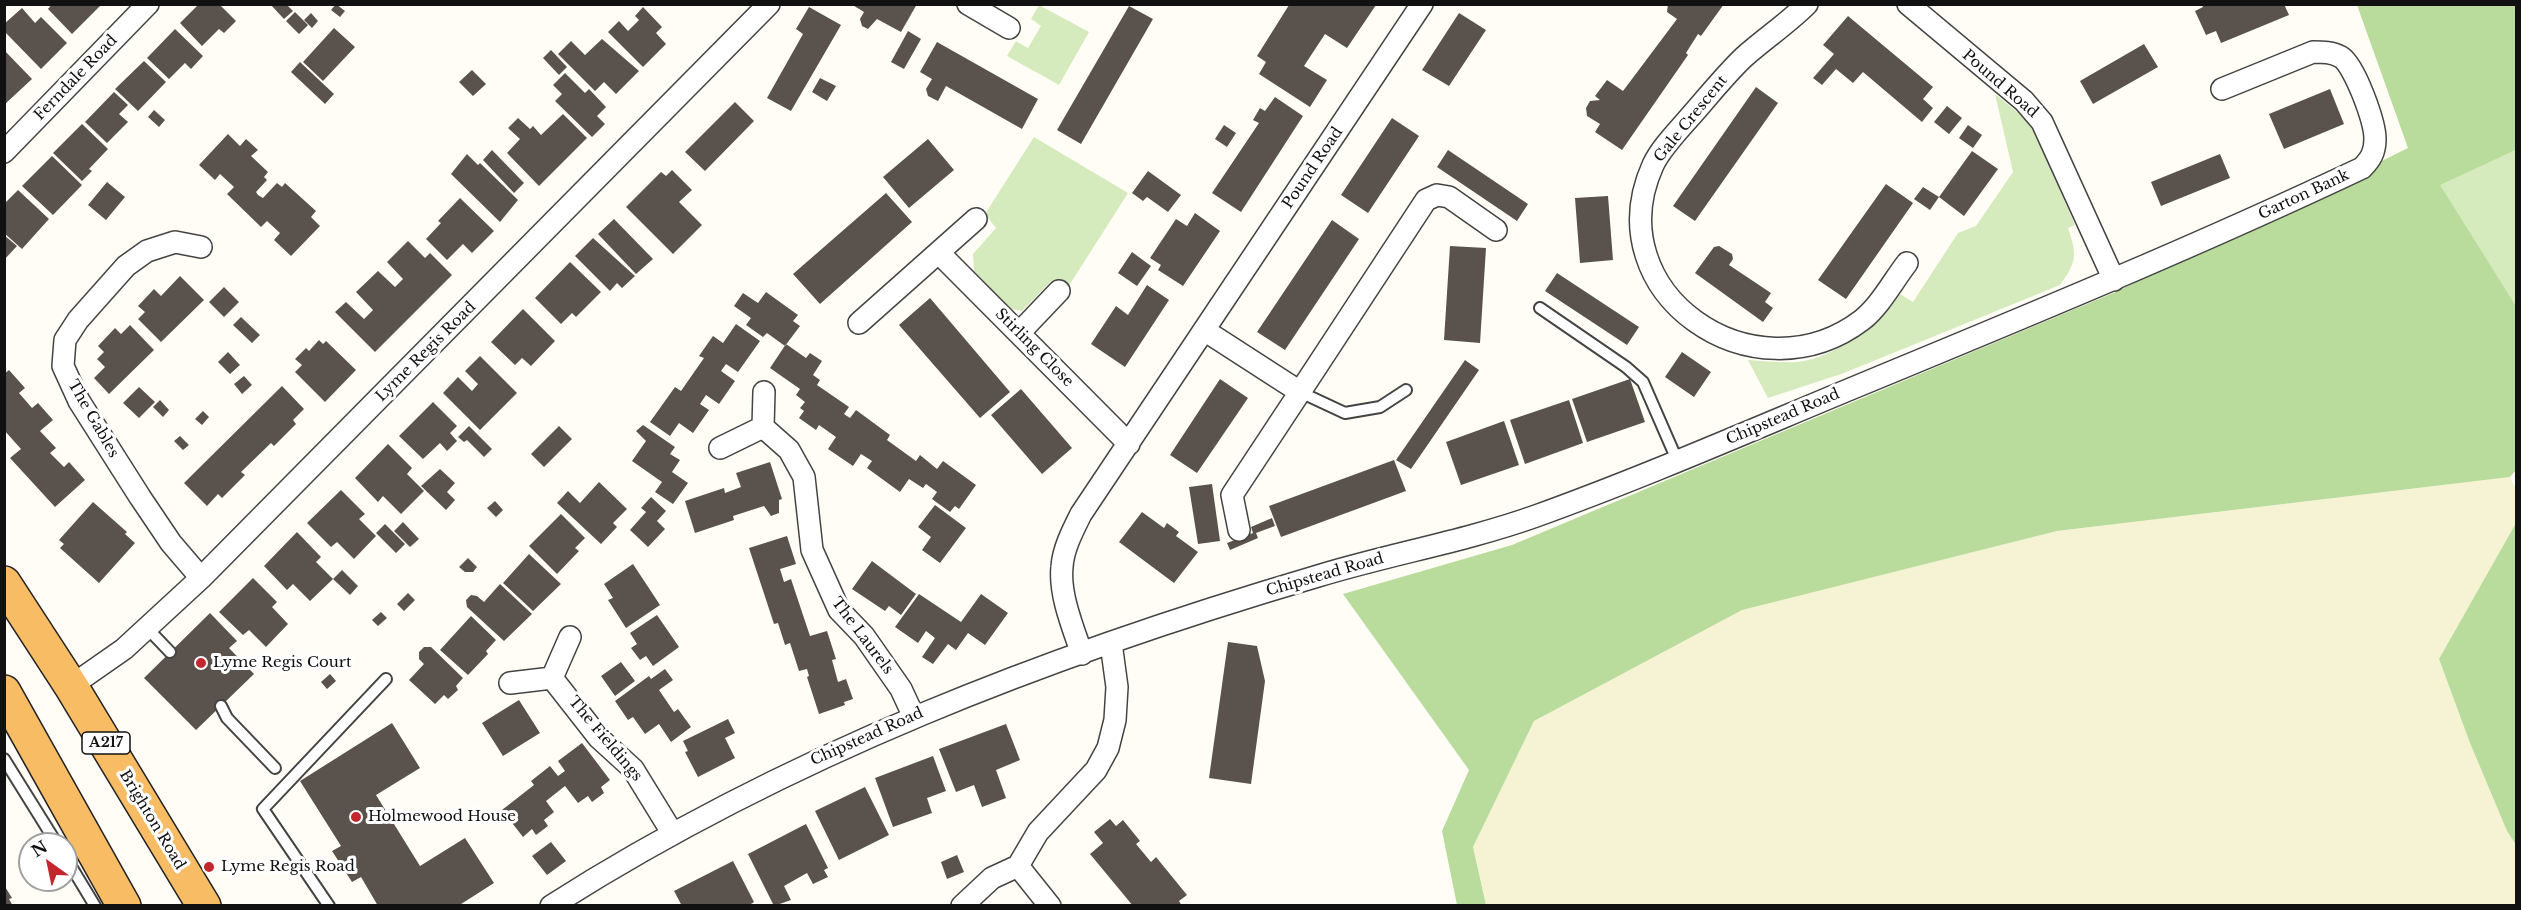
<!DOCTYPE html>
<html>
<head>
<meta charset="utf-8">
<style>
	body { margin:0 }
	#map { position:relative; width:2521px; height:910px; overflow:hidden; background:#fffdf5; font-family:"Libre Baskerville",serif }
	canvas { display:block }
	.frame { position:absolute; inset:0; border:6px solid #111; pointer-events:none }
	.north { position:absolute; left:18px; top:832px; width:60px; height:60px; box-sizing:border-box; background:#fff; border:2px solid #a0a0a0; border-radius:50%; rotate:327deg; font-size:16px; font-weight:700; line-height:24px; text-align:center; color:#111 }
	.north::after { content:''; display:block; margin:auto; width:21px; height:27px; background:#c4262e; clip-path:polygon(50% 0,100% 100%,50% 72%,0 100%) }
</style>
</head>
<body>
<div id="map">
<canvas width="2521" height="910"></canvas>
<div class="frame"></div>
<div class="north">N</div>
</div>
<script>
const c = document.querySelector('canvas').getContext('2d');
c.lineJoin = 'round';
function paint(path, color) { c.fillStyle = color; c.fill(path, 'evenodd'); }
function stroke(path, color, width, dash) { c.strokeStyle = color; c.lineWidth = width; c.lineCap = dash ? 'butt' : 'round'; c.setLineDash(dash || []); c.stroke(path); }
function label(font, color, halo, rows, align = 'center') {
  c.font = font + ' "Libre Baskerville",serif'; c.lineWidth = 6; c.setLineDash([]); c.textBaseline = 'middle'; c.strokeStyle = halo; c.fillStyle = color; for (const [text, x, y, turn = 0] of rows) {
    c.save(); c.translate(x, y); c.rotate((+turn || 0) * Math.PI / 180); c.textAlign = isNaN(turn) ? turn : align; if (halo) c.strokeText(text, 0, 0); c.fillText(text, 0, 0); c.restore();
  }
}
paint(new Path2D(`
	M2510,477L2516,489V523L2439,659L2470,743L2507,831L2516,845V905H1486L1473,847L1534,721L1742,609L2057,531Z`), '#f6f3d4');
paint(new Path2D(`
	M1039,5L1089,32L1059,85L1007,56L1016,41L1028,48L1041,26L1031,19Z
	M1995,94L2026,119L2039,141L2075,225L2068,228C2077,254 2077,262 2060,285L1844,373L1768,398L1748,360C1764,361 1780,363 1796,362C1838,359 1872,322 1900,294L1913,302L1958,233L1976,226L2013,172Z
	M1034,137L1128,193L1065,292L1051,281L1022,311L1011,309L974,271L973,254L996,228L985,214Z
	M2516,150V306L2439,185Z`), '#d5ebbd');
paint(new Path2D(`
	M2357,5H2516V150L2440,185L2516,306V470L2510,477L2057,531L1742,610L1534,721L1473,847L1486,905H1457L1442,831L1469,770L1343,594L1512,545L2118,291L2408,148Z
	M2516,523V845L2507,831L2470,743L2439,659Z`), '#b9dc9c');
paint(new Path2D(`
	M52,4H102L72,34L48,9Z
	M199,4H219L236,21L224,33L219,29L202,46L180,23Z
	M270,4H286L293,11L284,19Z
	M336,4L345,11L340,17L331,10Z
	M851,4H917L901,32L877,19L868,29L862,26L860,19L864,12Z
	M1668,4H1724L1701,36L1698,34L1691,45L1686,53L1688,55L1622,150L1595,132L1600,124L1587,116L1586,108L1590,101L1600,100L1595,96L1607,80L1623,91L1677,19L1667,12Z
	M2202,4H2284L2289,15L2221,43L2216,31L2206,35L2195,11L2203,7Z
	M1289,5H1376L1347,48L1325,34L1304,66L1327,80L1310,107L1259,74L1266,62L1257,56Z
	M1129,6L1153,19L1081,144L1057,130Z
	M643,7L662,27L656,33L666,44L643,67L608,32L619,21L628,31L639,20L635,16Z
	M809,7L841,25L791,111L767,98L803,34L796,29Z
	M22,8L35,23L41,17L67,43L41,69L4,31V24Z
	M295,12L308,25L299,34L286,21Z
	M311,13L318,21L312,28L304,20Z
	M1459,13L1486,30L1449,86L1422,70Z
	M1848,16L1933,87L1923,99L1933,108L1922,122L1863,72L1853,83L1836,69L1822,85L1813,78L1834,54L1823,45Z
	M334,28L355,47L323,81L303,62Z
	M175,29L203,56L191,69L185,63L169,79L147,58Z
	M908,31L921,39L904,69L891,62Z
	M602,39L639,71L616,94L604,82L595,91L558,54L571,41L585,55Z
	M937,42L1038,99L1022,129L946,86L938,101L928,96L926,89L932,79L920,72Z
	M2144,44L2158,67L2093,104L2080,81Z
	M4,50L32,79L4,105Z
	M551,50L567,67L559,75L543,58Z
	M144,61L166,82L138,111L115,89Z
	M300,62L334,94L325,104L291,72Z
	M472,70L486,84L473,96L459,82Z
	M565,73L585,93L589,89L606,107L597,116L605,124L592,137L555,101L562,94L553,85Z
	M820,78L836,86L827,101L812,92Z
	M1756,87L1778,103L1695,221L1673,206Z
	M2330,89L2344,124L2284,149L2269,114Z
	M114,92L128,105L119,114L128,122L107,143L85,122Z
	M1275,97L1303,116L1241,212L1212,193L1259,123L1253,120L1260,108L1265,111Z
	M735,102L754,121L705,171L685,152Z
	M1947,106L1962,118L1949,134L1934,122Z
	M154,110L165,120L159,127L148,117Z
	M563,114L587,138L539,186L507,153L520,139L508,128L518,118L530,129L533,126L541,135Z
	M1392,118L1419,136L1368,213L1341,195Z
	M82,124L108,149L89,169L92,171L82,181L53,153Z
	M1224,125L1236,133L1227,147L1215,139Z
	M1968,125L1982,135L1973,148L1959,138Z
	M228,134L240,146L246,139L258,150L251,156L268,172L264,177L267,180L256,192L258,195L263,198L277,183L282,187L285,183L316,211L311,217L320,226L291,256L274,240L280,233L267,221L261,227L227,194L234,187L220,174L215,180L199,165Z
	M928,139L954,170L909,208L883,177Z
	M492,150L524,183L514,193L483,160Z
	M1448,150L1528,204L1517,221L1437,167Z
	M1972,151L1998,169L1964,216L1939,197L1930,210L1914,199L1923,187L1939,197Z
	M467,154L478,165L480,163L518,200L500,222L451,174Z
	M2220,154L2230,178L2161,206L2151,182Z
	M52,156L82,185L53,215L22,186Z
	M672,170L692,190L679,202L702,225L673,254L626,207L661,172L666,176Z
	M1148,171L1181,195L1168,212L1147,197L1143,201L1132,193Z
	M107,182L125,197L106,220L88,205Z
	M1886,184L1913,203L1846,299L1818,280Z
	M18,190L49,219L22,249L4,233V204Z
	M886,193L912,222L820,304L793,274Z
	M1608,196L1613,260L1580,263L1575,198Z
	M460,198L494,231L472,253L463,244L447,260L426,239L441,223L438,221Z
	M1195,213L1220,231L1183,286L1158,270L1161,265L1150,258L1176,219L1187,226Z
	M614,219L653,259L636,274L598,234Z
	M1332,220L1359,239L1285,350L1257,332Z
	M4,235L17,246L4,260Z
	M593,238L635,276L622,288L617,283L610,291L575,256Z
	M408,241L425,258L430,253L452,275L375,352L335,312L346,302L364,319L373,310L356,292L378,271L395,287L403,279L387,262Z
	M1450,246L1486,248L1480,343L1444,340Z
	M1719,246L1732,254L1733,259L1729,265L1771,293L1765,302L1773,308L1763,322L1695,273L1714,247Z
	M1132,252L1151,266L1137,286L1118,273Z
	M570,262L601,292L576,317L572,313L561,324L535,298Z
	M1557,273L1639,327L1627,345L1545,291Z
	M180,276L204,300L161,342L138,319L145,312L138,306L154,289L161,296Z
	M1147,285L1169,300L1125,367L1091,344L1116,306L1128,315Z
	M224,287L239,302L224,317L209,302Z
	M766,292L798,315L793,321L800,326L785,346L767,333L763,337L746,325L751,318L734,306L743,293L758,303Z
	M930,298L1010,392L980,418L899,325Z
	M523,309L555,341L531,366L522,358L515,365L491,342Z
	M241,317L260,335L252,343L233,325Z
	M736,324L760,341L738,372L726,364L721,371L735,381L719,404L706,395L700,404L709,410L693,433L679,423L670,436L650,422L675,387L681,391L704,358L699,356L713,336L723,343Z
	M130,325L154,350L109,394L94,378L105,367L97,359L104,352L98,346L115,328L121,334Z
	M319,340L323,344L326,341L356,370L325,402L295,372L302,365L295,359L306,348L309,351Z
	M786,344L806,358L810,353L822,361L813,375L820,380L817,385L849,407L844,414L850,418L856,410L890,435L887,440L916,461L920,455L937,469L943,461L976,485L959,509L955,506L950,512L932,499L937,492L926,484L923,488L909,479L900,492L867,468L872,461L861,454L853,466L828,449L836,437L819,425L816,430L799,418L804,411L800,408L805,402L796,395L800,389L770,368Z
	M228,352L240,365L230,374L218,362Z
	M1682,352L1711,372L1694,397L1665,377Z
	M480,356L517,393L480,430L443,393L458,377L472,391L478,384L465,371Z
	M1465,360L1479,370L1411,469L1396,460Z
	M9,370L25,388L19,393L32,408L38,403L53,420L40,431L56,448L50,453L64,467L69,462L85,480L55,507L10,458L21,449L4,430V374Z
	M244,376L252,385L242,394L234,384Z
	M1220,379L1248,398L1197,473L1170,455Z
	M1630,379L1645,422L1587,442L1572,399Z
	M282,386L304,409L293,420L296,424L274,446L271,443L241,472L245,475L222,498L218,494L207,506L184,483Z
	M139,387L155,402L139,418L123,403Z
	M1021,389L1072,448L1042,474L991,415Z
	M160,400L169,410L163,417L153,407Z
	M1569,400L1583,443L1525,464L1510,420Z
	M433,402L457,426L450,433L457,441L447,451L440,443L423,459L399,436Z
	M203,411L209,417L202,425L195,419Z
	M1504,421L1519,465L1461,485L1446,442Z
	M643,425L675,447L670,454L680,460L672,472L688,483L673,504L655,492L662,482L632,461L646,441L636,431Z
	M469,426L492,449L484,457L467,440L464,442L458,437Z
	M559,426L572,439L544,467L531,454Z
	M180,436L189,445L183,450L174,441Z
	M388,444L412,468L407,474L424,491L401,514L383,496L378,502L355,478Z
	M1394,460L1406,491L1281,537L1269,506Z
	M770,462L782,499L779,500V513L771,516L764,506L733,516L734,520L695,533L685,501L724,488L725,493L741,487L736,473Z
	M440,469L455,483L447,492L455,500L446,510L421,486Z
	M599,482L627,509L613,523L617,527L601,544L557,503L568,491L580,503Z
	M1212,484L1220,541L1198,544L1189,487Z
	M341,490L365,514L359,519L376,536L354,559L337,542L331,547L307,523Z
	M651,497L666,511L657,521L665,529L648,547L630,530L646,512L641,508Z
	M495,501L503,510L496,517L487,508Z
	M93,502L127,532L125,534L135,543L99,583L60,548L64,544L59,540Z
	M935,505L966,528L940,563L922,550L931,537L918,527Z
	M1142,512L1164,528L1167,523L1179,532L1176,536L1198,552L1174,583L1119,542Z
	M561,514L585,538L575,548L579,551L557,574L529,546Z
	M1272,518L1275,526L1256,533L1258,538L1230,550L1227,543L1253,533L1251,527Z
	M403,522L419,539L410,547L394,531Z
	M385,524L405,544L396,553L376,533Z
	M297,532L321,557L316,562L333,579L310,601L293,584L287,590L264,566Z
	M787,536L796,564L780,569L784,582L791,579L810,636L827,631L836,659L832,660L838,682L846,679L853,699L844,702L845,705L819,714L807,677L809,676L807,669L799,671L790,643L785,645L778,623L774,624L749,548Z
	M529,554L561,584L533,611L503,583Z
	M468,558L477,567L473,572H465L459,567Z
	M872,561L916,594L901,615L889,606L885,611L852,589Z
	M633,564L660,605L626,628L608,600L613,598L604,584Z
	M342,570L358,586L350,595L333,579Z
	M253,578L277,602L272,607L288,624L266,647L249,630L243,635L219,612Z
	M500,584L532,614L504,641L467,607L466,600L471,595L477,596L484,602Z
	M408,593L415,600L404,611L397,604Z
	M919,594L961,622L981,594L1008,613L985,645L968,633L956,650L948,644L933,664L922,657L935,638L926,631L918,643L895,627Z
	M381,612L387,618L378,626L372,620Z
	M210,613L237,641L229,648L254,674L196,730L144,678Z
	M657,615L679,647L653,666L646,656L640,660L631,648L637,644L630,633Z
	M471,616L496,640L486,651L488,654L468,675L440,650Z
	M1228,642L1257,646L1265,681L1251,784L1209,778Z
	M424,647H431L463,678L456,686L458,690L448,699L444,695L435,704L409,680L424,664L419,659V652Z
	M621,662L635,681L615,696L601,676Z
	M665,669L673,680L659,690L674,712L678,709L691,727L671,742L659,724L645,734L633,717L628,720L615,701L649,676L651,679Z
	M330,674L336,681L327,689L321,682Z
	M519,700L540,733L503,756L482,723Z
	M728,719L735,733L725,738L735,758L698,777L685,752L688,751L683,741Z
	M392,723L420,768L376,795L420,866L465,838L494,883L458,906H378L361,877L352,882L332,851L341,846L300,781Z
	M1006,724L1020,760L996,770L1006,798L982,807L974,785L956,792L939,749Z
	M582,743L610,780L601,787L604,793L592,802L588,796L578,803L565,786L546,801L554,812L544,820L548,826L536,835L532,829L523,837L502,810L534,785L531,781L550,766L558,776L565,771L558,761Z
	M933,756L946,791L927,798L932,813L893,827L875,778Z
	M865,787L889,835L839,860L815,811Z
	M1110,819L1116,826L1123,820L1140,841L1136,844L1151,862L1156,857L1187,895L1179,901L1182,906H1133L1119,889L1090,854L1103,843L1094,832Z
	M806,824L828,868L824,870L828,877L813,884L807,873L784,886L791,900L774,906L748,854Z
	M551,842L566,861L547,875L532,856Z
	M957,855L964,872L947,879L941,862Z
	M733,861L754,902L748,906H682L674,891Z
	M4,885L12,898L9,899L13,906H4Z`), '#5a524d');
const service = new Path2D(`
	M1540,308L1626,367L1643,382L1677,460
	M1300,392L1345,413L1380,407L1406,390
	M147,628L170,652
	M221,706L227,718L275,768
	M4,759L57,844
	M66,858L95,906
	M329,906L263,809L386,679`);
const minor = new Path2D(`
	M968,4L1009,28
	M1807,4C1787,24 1764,39 1744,57C1724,76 1707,98 1689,118C1677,132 1661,148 1653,165C1595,293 1754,402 1862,320C1880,306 1893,281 1907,263
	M1908,4L2024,101L2042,122L2114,280
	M4,152L148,4
	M201,247L175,242L147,251L126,266L78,320L65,340L63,366L79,401L140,497L171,543L201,578
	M939,253L1129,444
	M859,323L976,219
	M1204,330L1300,392L1426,200L1437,195L1449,197L1496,230
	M1020,332L1059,291
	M763,427L789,450L804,477L812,550L839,610L864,636L901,689L914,717
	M720,448L763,427L764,392
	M1239,530L1232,495L1300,392
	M1082,654C1073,628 1059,594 1062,567C1063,549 1073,530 1081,514L1422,4
	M552,678L599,738L633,769L673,834
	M510,683L552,678L570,637
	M71,686L124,649L201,578L769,4
	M1018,866L1050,906
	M551,906C788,755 1050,655 1318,576C1390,554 1466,541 1536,516C1647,476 1756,428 1865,383C2032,314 2199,245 2362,168C2371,159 2375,152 2375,139C2375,122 2355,66 2341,57C2332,52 2323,52 2313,52L2222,89
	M962,906L992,878L1018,866L1038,832L1096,770L1108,748L1115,720L1117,687L1111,643`);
const trunk = new Path2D(`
	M4,583L71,686L204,906
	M4,692L124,906`);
stroke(service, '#444', 14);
stroke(minor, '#444', 24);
stroke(trunk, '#222', 36);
stroke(service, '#fff', 10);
stroke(minor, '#fff', 21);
stroke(trunk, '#f7bc64', 33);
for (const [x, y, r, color] of [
	[201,663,6,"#c4262e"],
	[356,817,6,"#c4262e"],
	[209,867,6,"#c4262e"]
]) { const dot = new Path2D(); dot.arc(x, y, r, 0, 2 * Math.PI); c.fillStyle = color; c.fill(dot); stroke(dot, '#fff', 2); }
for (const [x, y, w] of [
	[106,743,48]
]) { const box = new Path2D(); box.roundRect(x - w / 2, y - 11, w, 22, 4.5); c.fillStyle = '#fff'; c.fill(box); stroke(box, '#111', 1.5); }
label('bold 14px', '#111', null, [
	["A217",106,743]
]);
label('15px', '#111', '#fff', [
	["Ferndale Road",76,78,-46],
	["Pound Road",2000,84,41],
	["Gale Crescent",1691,119,-51],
	["Pound Road",1313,168,-56],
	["Garton Bank",2304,195,-25],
	["Stirling Close",1034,348,45],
	["Lyme Regis Road",426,352,-45],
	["Chipstead Road",1783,417,-23],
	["The Gables",93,419,60],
	["Chipstead Road",1325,575,-16],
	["The Laurels",862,636,53],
	["Chipstead Road",867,737,-24],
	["The Fieldings",605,739,50],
	["Brighton Road",152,820,59]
]);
label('15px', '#111', '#fff', [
	["Lyme Regis Court",213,663],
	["Holmewood House",368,817],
	["Lyme Regis Road",221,867]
], 'left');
</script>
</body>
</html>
